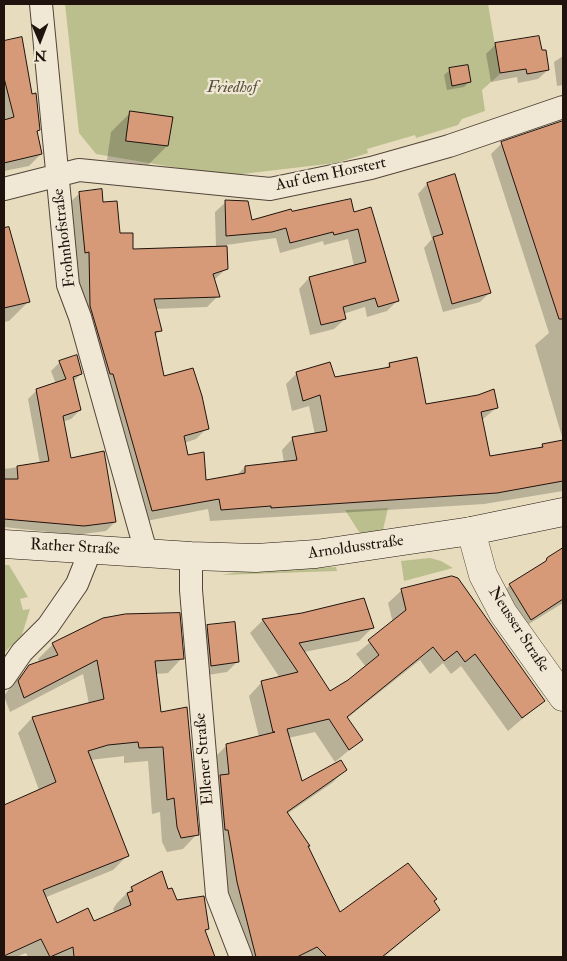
<!DOCTYPE html>
<html>
<head>
<meta charset="utf-8">
<style>
	body { margin:0 }
	#map { position:relative; width:567px; height:961px; overflow:hidden; background:#e8dcbe; font-family:"IM FELL Double Pica",serif }
	canvas { display:block }
	.frame { position:absolute; inset:0; border:5px solid #20130d; pointer-events:none }
	.north { position:absolute; left:15px; top:15px; width:50px; height:50px; -webkit-text-stroke:4px #f0e8d5; paint-order:stroke; rotate:179deg; font-size:14px; font-weight:700; line-height:20px; text-align:center; color:#20130d }
	.north::after { content:''; display:block; margin:auto; width:18px; height:22px; background:#20130d; clip-path:polygon(50% 0,100% 100%,50% 72%,0 100%) }
</style>
</head>
<body>
<div id="map">
<canvas width="567" height="961"></canvas>
<div class="frame"></div>
<div class="north">N</div>
</div>
<script>
const c = document.querySelector('canvas').getContext('2d');
c.lineJoin = 'round';
function paint(path, color) { c.fillStyle = color; c.fill(path, 'evenodd'); }
function stroke(path, color, width, dash) { c.strokeStyle = color; c.lineWidth = width; c.lineCap = dash ? 'butt' : 'round'; c.setLineDash(dash || []); c.stroke(path); }
function label(font, color, halo, rows, align = 'center') {
  c.font = font + ' "IM FELL Double Pica",serif'; c.lineWidth = 4.5; c.setLineDash([]); c.textBaseline = 'middle'; c.strokeStyle = halo; c.fillStyle = color; for (const [text, x, y, turn = 0] of rows) {
    c.save(); c.translate(x, y); c.rotate((+turn || 0) * Math.PI / 180); c.textAlign = isNaN(turn) ? turn : align; if (halo) c.strokeText(text, 0, 0); c.fillText(text, 0, 0); c.restore();
  }
}
paint(new Path2D(`
	M65,4H488L500,74L482,90L485,111L462,119L458,125L416,138L415,135L367,149L368,153L336,163L225,176L96,154L79,133Z
	M388,508L383,530L361,535L345,510Z
	M430,558L441,561L453,568L404,581L401,561Z
	M4,565H9L28,597L20,599L23,610L30,609L22,635L4,653Z
	M336,567L337,571L222,575L241,571Z`), '#bbbf8e');
paint(new Path2D(`
	M21,38L39,130L36,133L41,154L29,166L4,171V42Z
	M496,44L548,70L538,79L518,83L517,77L491,82L486,54Z
	M563,56V85L557,86L554,62Z
	M450,70L469,82L464,87L447,90L444,75Z
	M130,113L167,146L148,165L107,160L111,132Z
	M563,122V440L535,345L549,333L491,154L502,143Z
	M454,176L489,293L480,302L443,312L424,248L432,239L418,194L427,184Z
	M80,193L102,204L119,234L132,250L216,247L215,212L226,202L251,222L291,213H354L397,301L387,311L367,317L365,307L343,314L345,319L334,329L310,335L299,289L309,278L354,266L348,239L324,245L323,241L280,253L276,238L226,245L227,268L214,280L218,296L207,307L155,309L160,330L154,336L163,377L207,428L196,439L184,443L187,456L205,481L236,476L245,467L284,463L282,450L293,438L315,435L309,406L292,411L286,384L297,373L334,379L385,369L390,364L425,405L496,408L482,420L489,457L538,449L543,445L563,441V491L484,504L210,521L208,509L141,522L79,318L78,263H74L68,204Z
	M10,235L28,302L9,321L4,322V237Z
	M60,362L81,374L73,382L80,410L71,419L62,422L70,459L115,522L106,531L75,535L4,527V469L40,464L28,399L37,390L56,384L51,371Z
	M563,556V603L519,630L498,597L510,585L540,567L548,559Z
	M402,590L543,701L508,731L461,666L451,674L443,663L430,674L420,660L346,719L361,740L335,762L315,732L288,738L301,782L345,770L332,783L287,814L307,847L340,914L432,901L438,910L384,957H240L215,842L213,759L227,745L259,737L249,696L262,682L280,678L250,633L263,620L372,628L359,641L304,652L330,693L366,667L356,654L393,623L388,603Z
	M208,626L237,662L227,672L201,676L197,637Z
	M53,644L182,658L168,673L156,674L160,713L197,834L183,849L167,852L162,842L160,812L152,814L148,761L124,763V756L90,760L127,856L113,870L44,898L56,925L93,922L115,913L113,909L117,903L132,888L167,891L208,928L204,932L215,957H28L26,953L16,957H4V806L39,790L18,733L32,718L89,704L83,674L10,712L4,696L14,682L30,666L40,663L38,659Z`), '#0003');
const building = new Path2D(`
	M539,36L542,50H546L549,70L527,74L526,69L500,73L495,43Z
	M22,37L32,94L36,93L40,130L37,131L42,154L4,163V120L14,117L4,78V41Z
	M468,65L471,82L452,86L449,68Z
	M130,111L173,117L168,146L126,141Z
	M563,121V319H559L501,142Z
	M455,174L491,293L452,304L433,237L443,234L427,183Z
	M102,189L103,202L117,201L120,233H133V249L227,246L228,269L213,274L220,297L154,299L162,331L155,332L164,376L193,368L202,396L209,429L184,436L188,455L204,452L206,480L245,473V466L297,460L292,437L327,431L320,395L303,401L296,372L330,362L335,377L390,367L389,363L417,357L426,404L478,395L494,389L498,408L481,412L490,456L543,447L542,444L563,440V481L497,493L271,508V506L221,510L219,499L152,511L113,374H110L90,306L89,252L85,253L79,192Z
	M351,199L354,212L371,207L399,301L378,307L375,298L343,307L346,319L321,325L309,277L366,262L358,229L334,235L333,232L290,243L286,228L272,232L226,236L225,200L248,201L252,220L291,209L292,211Z
	M9,227L30,302L4,308V228Z
	M77,355L82,374L73,377L81,410L63,416L71,458L104,451L116,522L84,526L4,519V479H18L17,466L49,461L36,389L66,379L59,361Z
	M563,548V599L531,620L509,584L546,561L547,558Z
	M452,576L458,578L545,701L522,718L475,654L465,662L457,651L444,661L433,647L347,717L363,740L349,750L329,719L287,729L302,781L341,760L347,770L287,812L310,846H308L340,912L408,863L437,899L434,901L440,910L382,957H327L317,947L297,957H256L237,882L230,841L228,830H225L220,775L229,774L226,744L275,732H273L261,681L298,672L262,619L302,613L364,598L374,628L299,643L330,691L348,680L379,655L368,640L406,610L401,589Z
	M180,613L184,659L155,661L161,712L187,707L199,835L181,838L177,827L174,798L167,800L163,747L139,748L138,742L108,745L88,751L129,856L43,890L57,923L88,908L94,921L131,905L127,893L133,891L131,887L162,871L168,889L172,888L177,900L204,896L209,929L205,930L215,957H74L73,947L50,957L41,939L4,956V805L56,782L32,717L104,699L97,660L24,698L18,681L29,665L58,655L52,643L103,618L125,614Z
	M235,622L239,662L211,666L207,625Z`);
paint(building, '#d69a79');
stroke(building, '#20130d', 1);
const minor = new Path2D(`
	M41,4L68,285L80,317L146,552
	M4,189L79,170L270,189L371,168L449,146L563,107
	M191,556V590L217,895L241,957
	M4,678L22,652L48,626L77,584L91,549`);
const tertiary = new Path2D(`
	M471,531L483,575L503,613L563,697`);
const secondary = new Path2D(`
	M4,544L191,556L256,558L316,554L471,531L563,512`);
stroke(minor, '#524539', 24);
stroke(tertiary, '#524539', 29);
stroke(secondary, '#20130d', 29);
stroke(minor, '#f0e8d5', 22);
stroke(tertiary, '#f0e8d5', 28);
stroke(secondary, '#f0e8d5', 28);
label('italic 16px', '#564f3a', '#f0e8d5', [
	["Friedhof",232,89]
]);
label('16px', '#20130d', '#f0e8d5', [
	["Auf dem Horstert",331,175,-12],
	["Frohnhofstraße",65,238,-97],
	["Rather Straße",75,548,3],
	["Arnoldusstraße",356,548,-8],
	["Neusser Straße",518,630,57],
	["Ellener Straße",205,759,-95]
]);
</script>
</body>
</html>
